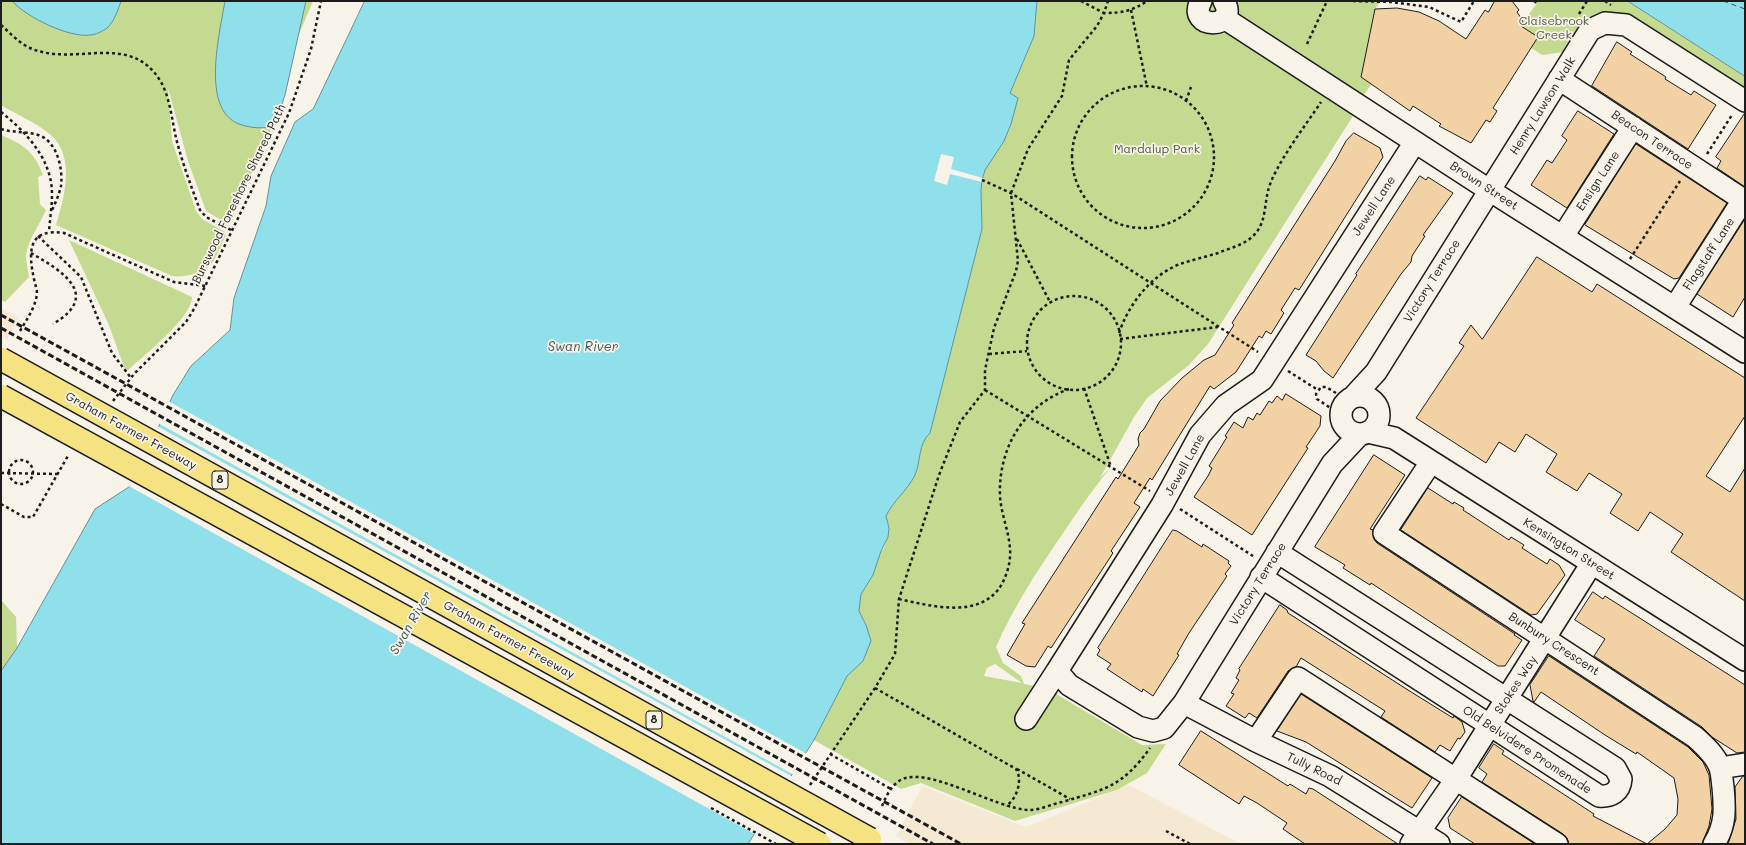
<!DOCTYPE html>
<html>
<head>
<meta charset="utf-8">
<style>
	body { margin:0 }
	#map { position:relative; width:1746px; height:845px; overflow:hidden; background:#f7f3e8; font-family:Mali,sans-serif }
	canvas { display:block }
	.frame { position:absolute; inset:0; border:2px solid #1c1c1c; pointer-events:none }
</style>
</head>
<body>
<div id="map">
<canvas width="1746" height="845"></canvas>
<div class="frame"></div>
</div>
<script>
const c = document.querySelector('canvas').getContext('2d');
c.lineJoin = 'round';
function paint(path, color) { c.fillStyle = color; c.fill(path, 'evenodd'); }
function stroke(path, color, width, dash) { c.strokeStyle = color; c.lineWidth = width; c.lineCap = dash ? 'butt' : 'round'; c.setLineDash(dash || []); c.stroke(path); }
function label(font, color, halo, rows, align = 'center') {
  c.font = font + ' Mali,sans-serif'; c.lineWidth = 3.5; c.setLineDash([]); c.textBaseline = 'middle'; c.strokeStyle = halo; c.fillStyle = color; for (const [text, x, y, turn = 0] of rows) {
    c.save(); c.translate(x, y); c.rotate((+turn || 0) * Math.PI / 180); c.textAlign = isNaN(turn) ? turn : align; if (halo) c.strokeText(text, 0, 0); c.fillText(text, 0, 0); c.restore();
  }
}
paint(new Path2D(`
	M1,308L19,318L7,340L1,336Z
	M1129,785L1241,844H910L896,836L922,786L1026,827Z`), '#f6e9d4');
paint(new Path2D(`
	M1,1H12L17,6L116,14L121,1H225L217,60L267,127L273,124L239,202L232,204L224,222L206,211L188,161L168,88L172,141L196,211L202,219L225,232L226,235C221,244 218,255 212,263C205,273 183,278 172,276L56,225C64,198 76,158 51,135C36,122 17,115 1,105Z
	M306,1H313L297,39Z
	M1037,1H1381L1375,9L1366,57L1374,62L1361,77L1371,85L1357,104L1360,105L1208,344L1189,365L1147,398L1134,417L1100,478L1111,467C1092,490 1076,514 1059,539C1036,573 1013,608 996,647L1003,663L1021,676L1024,684L1046,688L1142,745L1166,744L1147,773L1117,790L1015,821L921,783L901,789L814,740L847,676L863,661L866,625L859,611L861,594L873,575L881,551L884,548L889,528L886,516C893,501 907,491 915,475C921,461 918,444 930,433L982,229L981,191L982,180L985,170L1004,141L1011,124L1018,98L1010,93L1034,36ZM995,664L1022,683L984,676L987,668Z
	M1534,1H1628L1745,76V101L1605,23L1578,50L1542,55L1513,36L1537,3Z
	M1,135C24,145 34,151 43,175L38,177L40,204L46,210C40,224 28,240 26,255C26,262 28,270 29,277L5,302L1,300Z
	M69,240L192,297C192,318 142,357 126,372L108,323Z
	M1,600L16,617L17,648L1,671Z`), '#c3da90');
const water = new Path2D(`
	M12,1H121C118,10 114,22 107,28C103,31 95,35 90,35C69,38 26,17 12,1Z
	M225,1H306L285,95C281,104 281,118 275,125C271,124 271,126 267,127C259,129 247,127 239,124C200,109 220,32 225,1Z
	M365,1H1037L1034,36L1010,93L1018,98L1011,124L1004,141L985,170L982,180L981,191L982,229L930,433C918,444 921,461 915,475C907,491 893,501 886,516L889,528L888,537L881,551L873,575L861,594L859,611L866,625L871,641L863,661L847,676L814,740L748,844H1V671L17,648L95,509L132,485L173,395L191,366L230,330L234,298L266,206L271,176L295,122L313,109Z
	M1628,1H1745V76Z`);
paint(water, '#90e0ec');
stroke(water, '#629299', 1);
paint(new Path2D(`
	M1425,1H1450L1460,6L1464,1H1478L1466,20L1446,9Z
	M941,154L954,157L951,169L983,178L982,182L950,174L947,185L934,181Z
	M168,401L807,754L794,775L158,423Z
	M157,426L793,777L756,835L127,485L130,484Z`), '#f7f3e8');
stroke(new Path2D(`
	M1723,1L1745,9`), '#3f575a', 1, [5, 4]);
const building = new Path2D(`
	M1495,1H1512L1519,10L1517,12L1523,21L1521,26L1538,37L1493,108L1497,111L1490,122L1486,120L1471,143L1439,126L1441,124L1413,106L1410,111L1361,77L1375,9L1397,8L1419,12L1439,21L1466,39L1485,10L1488,12Z
	M1617,42L1632,52L1630,54L1666,77L1665,79L1691,95L1694,91L1716,105L1688,149L1592,86Z
	M1578,111L1614,134L1567,208L1531,185L1547,160L1552,163L1567,140L1562,136Z
	M1745,113V187L1717,168L1721,161L1716,157Z
	M1354,133L1380,148L1383,157L1299,290L1295,288L1281,310L1284,313L1271,334L1266,331L1262,338L1259,336L1236,372L1214,389L1210,386L1152,480L1150,478L1134,503L1140,507L1111,551L1113,553L1051,648L1048,646L1035,667L1026,666L1007,655L1025,624L1022,623L1116,477L1118,479L1139,445L1138,439L1140,433L1144,429L1160,401L1182,378L1204,360L1215,355L1234,325L1232,323L1335,161L1346,141Z
	M1636,144L1727,203L1679,278L1674,279L1585,225Z
	M1420,176L1426,180L1428,177L1453,193L1423,235L1425,236L1412,256L1411,262L1401,274L1333,378L1324,371L1316,361L1306,355L1357,275L1356,274Z
	M1745,219V297L1733,317L1697,294Z
	M1537,257L1592,292L1597,284L1745,378V416L1706,476L1730,492L1745,468V601L1671,552L1683,534L1650,512L1638,531L1610,513L1622,494L1589,473L1577,491L1546,472L1557,454L1526,434L1515,452L1499,442L1486,463L1416,418L1464,346L1459,343L1471,325L1482,339Z
	M1286,394L1321,416L1320,426L1306,447L1308,448L1252,535L1194,497L1208,476L1212,468L1209,466L1227,437L1225,436L1234,422L1243,428L1248,417L1253,420L1257,413L1260,415L1269,401L1272,403L1277,396L1282,400Z
	M1374,455L1405,475L1370,529L1373,530L1374,539L1377,543L1515,634L1514,635L1522,640L1505,666H1498L1371,583L1370,585L1343,568L1345,565L1315,547Z
	M1428,488L1453,504L1454,502L1464,508L1463,510L1509,540L1511,537L1524,545L1522,548L1547,564L1550,559L1559,565L1565,575L1537,614L1531,615L1401,530Z
	M1173,530L1177,531L1202,547L1203,544L1229,561L1228,563L1231,566L1225,574L1227,576L1189,633L1177,654L1179,655L1153,696L1143,689L1142,692L1107,669L1111,664L1097,655L1100,650L1098,648Z
	M1593,592L1603,599L1605,596L1745,685V752L1737,753L1712,737L1702,727L1594,656L1605,639L1575,620Z
	M1280,605L1287,610L1288,613L1408,690L1453,718L1454,716L1462,722L1465,732L1460,739L1458,738L1450,751L1440,745L1435,752L1381,717L1385,711L1301,658L1296,667L1288,671L1257,718L1249,713L1245,718L1226,706L1234,694L1231,693L1239,680L1236,678L1240,670L1239,669Z
	M1549,656L1688,747L1703,762L1709,775L1712,809L1709,826L1702,844H1647L1665,829L1677,815L1678,799L1674,778L1637,752L1636,754L1605,735L1541,692L1534,702L1533,701L1530,685Z
	M1301,694L1432,778L1412,808L1306,742L1277,731Z
	M1201,731L1288,786L1290,784L1306,794L1309,788L1313,789L1398,844H1305L1283,829L1287,823L1257,803L1244,796L1239,804L1179,765Z
	M1494,744L1504,751L1502,754L1594,814L1593,816L1647,844H1569L1567,838L1563,834L1482,782L1487,774L1479,768Z
	M1745,776V844H1728L1736,819L1735,787L1742,777Z
	M1462,797L1535,844H1475L1450,828L1448,818Z`);
paint(building, '#f2d1a4');
stroke(building, '#1c1c1c', 1);
const minor = new Path2D(`
	M1201,1C1186,30 1240,30 1224,1
	M1224,18L1489,190L1745,352
	M1559,79L1745,201
	M1563,236L1633,127
	M1675,307L1743,200
	M1341 415a19 19 0 1 1 38 0a19 19 0 1 1-38 0Z
	M1353,397L1376,372L1590,30L1605,23L1626,25L1745,101
	M1368,432L1394,438L1745,660
	M1360,434L1332,464L1184,703L1164,728L1153,731L1138,727L1069,685L1057,671L1162,505L1200,435L1226,405L1262,380L1415,142
	M1431,462L1384,533L1695,737C1704,745 1716,756 1720,768C1722,774 1722,781 1723,787C1725,809 1726,825 1714,844
	M1261,577L1599,796C1611,797 1620,792 1621,779L1615,768L1277,552
	M1184,703L1256,741L1330,776L1439,844
	M1026,719L1057,671
	M1256,741L1298,678L1557,844
	M1720,768L1745,764
	M1411,844L1456,779L1592,563`);
stroke(minor, '#1c1c1c', 24);
stroke(new Path2D(`
	M1081,1L1104,13L1108,1
	M1353,1L1391,2L1429,7L1461,22L1474,1
	M1534,1L1537,3L1538,1
	M1605,1L1611,5
	M1131,10L1147,87
	M1579,14L1587,1
	M1,25C10,33 19,43 30,48C75,68 130,30 161,82C170,98 172,120 176,138C182,162 191,186 200,210L206,217L233,231
	M1307,44L1327,1
	M1072 157a71 71 0 1 1 142 0a71 71 0 1 1-142 0Z
	M1186,101L1191,87
	M1,112C26,132 52,159 52,194C52,206 50,219 49,231
	M1,129C14,133 29,131 41,136C58,144 63,170 61,186C59,195 55,204 51,212
	M1707,154L1732,115
	M982,180L1011,193L1258,352
	M38,236L81,277L112,353L131,378
	M1017,239L1050,302
	M31,253C62,271 102,295 53,324
	M1630,259L1680,181
	M1027 343a47 47 0 1 1 94 0a47 47 0 1 1-94 0Z
	M20,331C27,319 35,308 37,294C37,289 35,284 34,279C28,251 28,228 64,233L174,282L206,286
	M1119,333C1129,304 1150,276 1180,264C1192,260 1205,257 1218,253C1230,248 1244,245 1253,236C1266,224 1264,207 1268,191C1274,166 1306,125 1321,102
	M1120,339L1218,327
	M989,354L1027,351
	M1288,371L1318,390
	M1084,388L1111,467
	M985,390L1150,491
	M1336,393L1326,387H1321L1316,394L1317,399L1341,415
	M113,401L134,374L186,322L194,309L289,113L311,49L321,1
	M9 472a12 12 0 1 1 24 0a12 12 0 1 1-24 0Z
	M1,473L57,474
	M1,504L24,517H33L69,454
	M1180,509L1253,556
	M899,599C931,606 981,620 1002,584C1007,574 1011,562 1010,549C1009,531 1001,514 1000,496C998,448 1024,405 1069,389
	M875,688L1016,769C1023,780 1017,799 1006,806
	M830,754L891,789
	M1017,769L1070,799
	M810,785L875,688L895,654L899,599L939,475L960,422L985,390V370L994,328L1016,271L1018,261L1011,193L1028,149L1062,96L1069,60L1097,26L1104,13C1121,13 1133,11 1147,1
	M882,806C886,797 890,787 899,781C924,763 997,810 1030,810C1040,810 1052,804 1062,802C1106,789 1122,787 1150,748
	M1166,831L1190,844`), '#1c1c1c', 2.5, [3, 3]);
stroke(minor, '#f7f3e8', 21);
stroke(new Path2D(`
	M1,315L961,844
	M1,328L933,844`), '#1c1c1c', 3, [6, 3]);
const highwayBridge = new Path2D(`
	M1,359L870,839
	M1,396L820,844`);
stroke(highwayBridge, '#1c1c1c', 25, []);
stroke(new Path2D(`
	M711,808L776,844`), '#1c1c1c', 2.5, [3, 3]);
stroke(highwayBridge, '#f5e382', 22);
for (const [x, y, w] of [
	[220,480,16],
	[654,720,16]
]) { const box = new Path2D(); box.roundRect(x - w / 2, y - 9, w, 18, 3); c.fillStyle = '#f7f3e8'; c.fill(box); stroke(box, '#1c1c1c', 1); }
label('bold 11px', '#1c1c1c', null, [
	["8",220,480],
	["8",654,720]
]);
label('12px', '#4e553f', '#f7f3e8', [
	["Claisebrook",1554,21],
	["Creek",1554,35],
	["Mardalup Park",1157,149]
]);
label('12px', '#1c1c1c', '#f7f3e8', [
	["Henry Lawson Walk",1543,106,-58],
	["Beacon Terrace",1652,140,34],
	["Ensign Lane",1598,181,-57],
	["Brown Street",1484,186,33],
	["Burswood Foreshore Shared Path",239,194,-64],
	["Jewell Lane",1374,206,-57],
	["Flagstaff Lane",1709,254,-57],
	["Victory Terrace",1432,281,-58],
	["Graham Farmer Freeway",131,431,29],
	["Jewell Lane",1185,465,-61],
	["Kensington Street",1569,549,32],
	["Victory Terrace",1258,584,-58],
	["Graham Farmer Freeway",509,640,29],
	["Bunbury Crescent",1554,644,33],
	["Stokes Way",1516,685,-57],
	["Old Belvidere Promenade",1527,750,33],
	["Tully Road",1314,769,26]
]);
label('italic 13px', '#3f575a', '#f7f3e8', [
	["Swan River",583,347],
	["Swan River",411,623,-60]
]);
</script>
</body>
</html>
